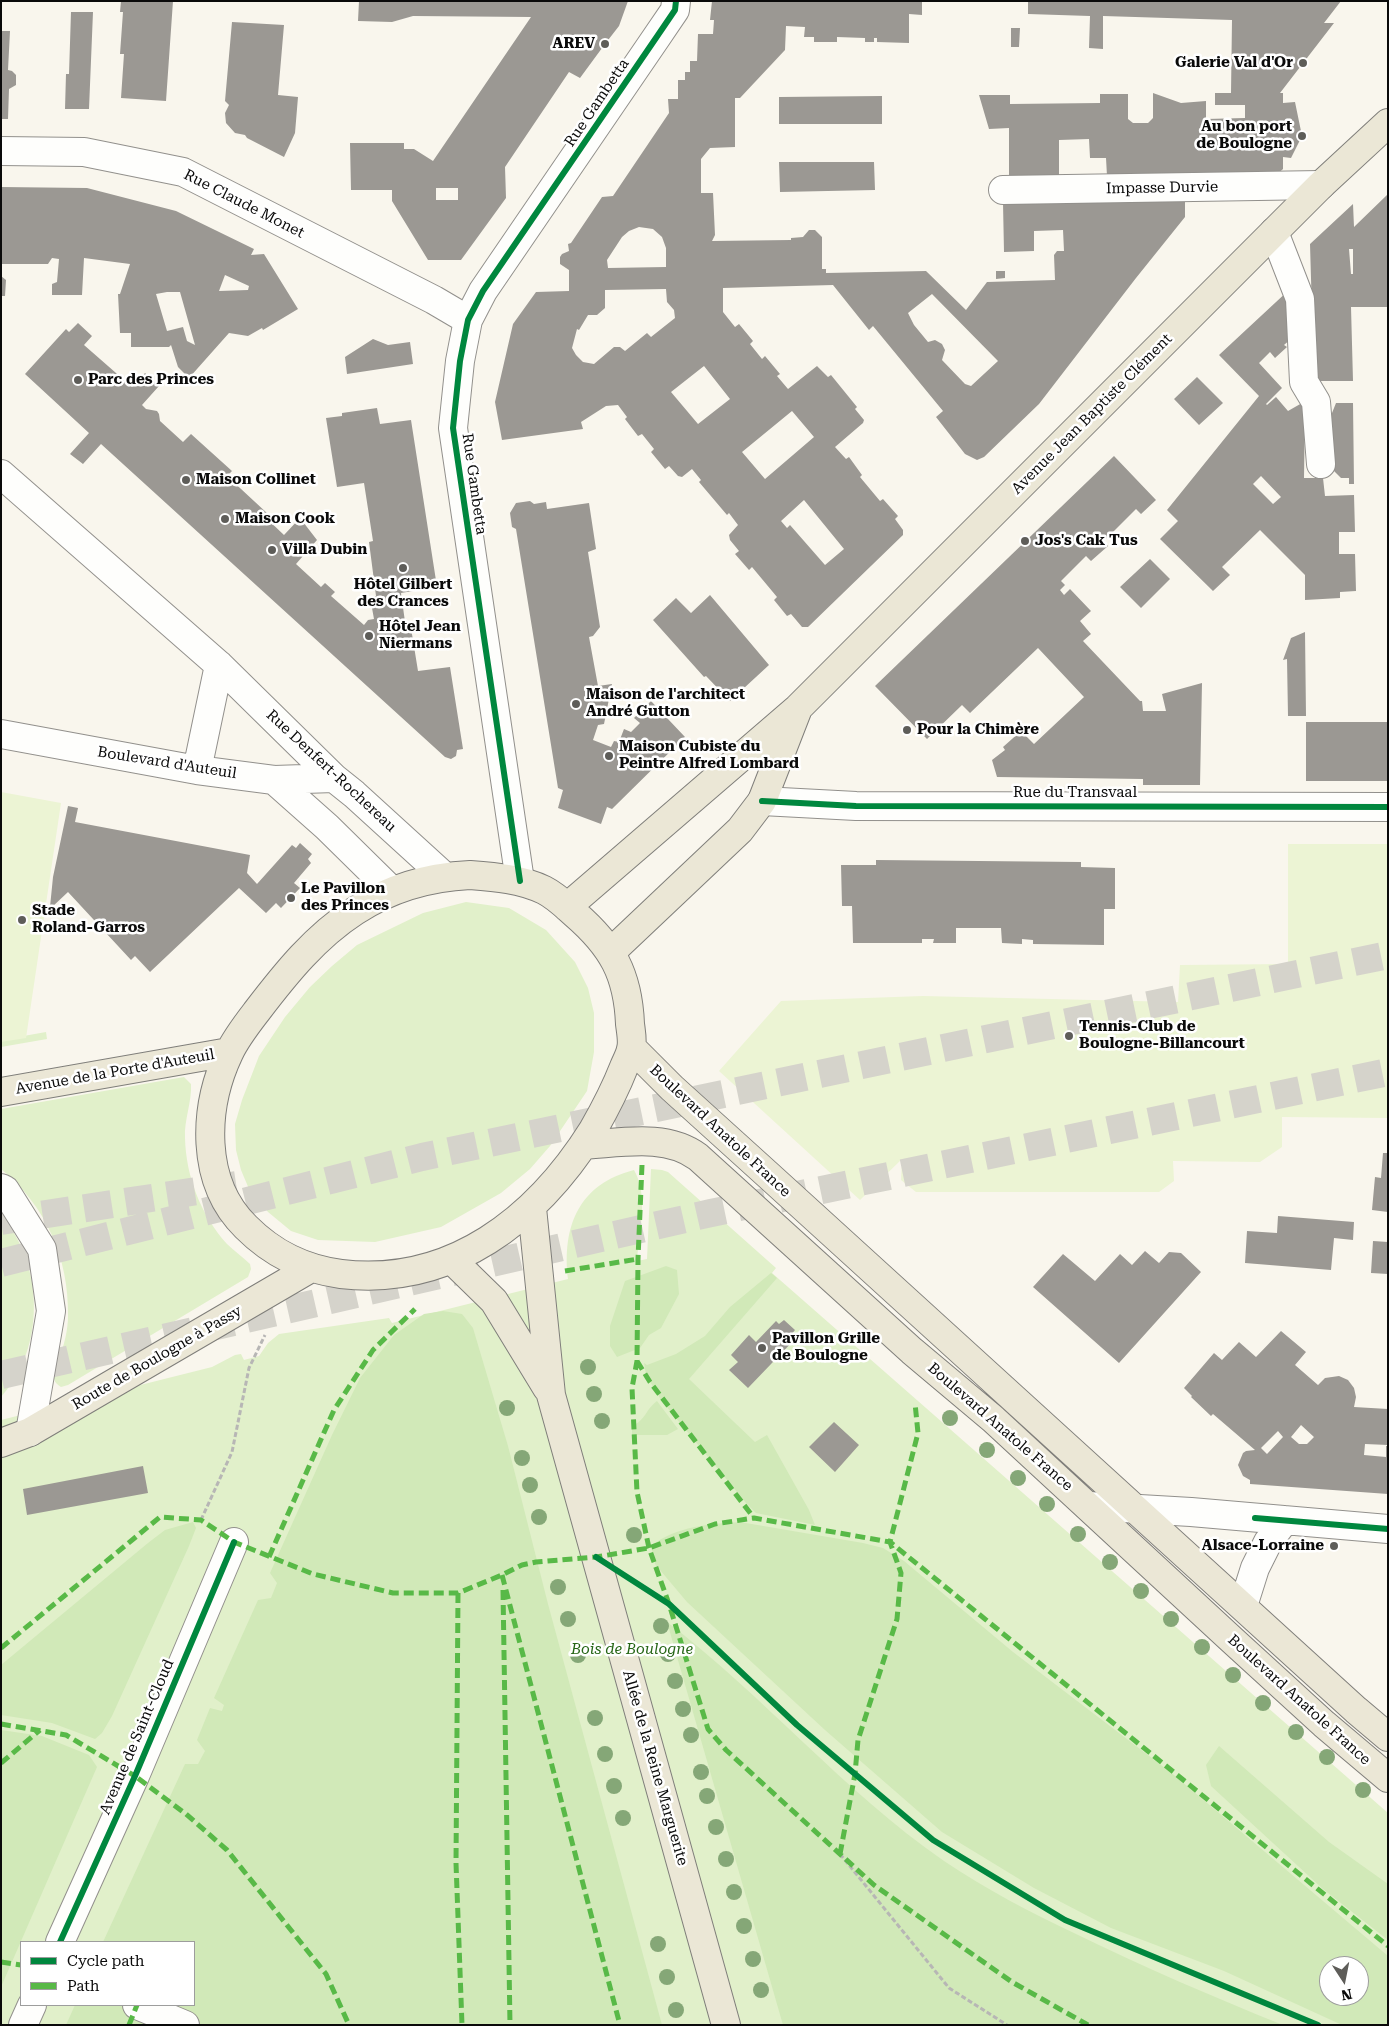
<!DOCTYPE html>
<html>
<head>
<meta charset="utf-8">
<style>
	body { margin:0 }
	#map { position:relative; width:1389px; height:2026px; overflow:hidden; background:#f9f6ed; font-family:"Roboto Serif",serif }
	canvas { display:block }
	.frame { position:absolute; inset:0; border:2px solid #0a0a0a; pointer-events:none }
	.legend { position:absolute; left:20px; top:1941px; width:175px; height:65px; box-sizing:border-box; background:#fff; border:1px solid #9d9d9d; margin:0; padding:6px 9px; list-style:none; font-size:15px; color:#0a0a0a }
	.legend li { display:flex; align-items:center; gap:10px; height:25px }
	.legend b { width:25px; border:1px solid #9d9d9d }
	.north { position:absolute; left:1319px; top:1956px; width:50px; height:50px; box-sizing:border-box; background:#fff; border:1px solid #9d9d9d; border-radius:50%; rotate:169deg; font-size:14px; font-weight:700; line-height:20px; text-align:center; color:#0a0a0a }
	.north::after { content:''; display:block; margin:auto; width:18px; height:22px; background:#5e5d59; clip-path:polygon(50% 0,100% 100%,50% 72%,0 100%) }
</style>
</head>
<body>
<div id="map">
<canvas width="1389" height="2026"></canvas>
<div class="frame"></div>
<ul class="legend">
<li><b style="height:6px;background:#00873e"></b>Cycle path</li>
<li><b style="height:6px;background:#58b947"></b>Path</li>
</ul>
<div class="north">N</div>
</div>
<script>
const c = document.querySelector('canvas').getContext('2d');
c.lineJoin = 'round';
function paint(path, color) { c.fillStyle = color; c.fill(path, 'evenodd'); }
function stroke(path, color, width, dash) { c.strokeStyle = color; c.lineWidth = width; c.lineCap = dash ? 'butt' : 'round'; c.setLineDash(dash || []); c.stroke(path); }
function label(font, color, halo, rows, align = 'center') {
  c.font = font + ' "Roboto Serif",serif'; c.lineWidth = 5; c.setLineDash([]); c.textBaseline = 'middle'; c.strokeStyle = halo; c.fillStyle = color; for (const [text, x, y, turn = 0] of rows) {
    c.save(); c.translate(x, y); c.rotate((+turn || 0) * Math.PI / 180); c.textAlign = isNaN(turn) ? turn : align; if (halo) c.strokeText(text, 0, 0); c.fillText(text, 0, 0); c.restore();
  }
}
paint(new Path2D(`
	M466,902L509,908L546,930L575,962L588,988L594,1013V1052L587,1091L550,1146L530,1169L501,1193L441,1227L375,1242L318,1240L291,1231L268,1212L249,1189L241,1170L236,1150L235,1124L242,1100L259,1056L285,1017L310,987L332,966L357,945L423,913Z
	M46,1032L47,1039L1,1047V1040Z
	M184,1077L191,1084C192,1102 184,1120 185,1138C186,1177 201,1215 227,1244C234,1251 243,1257 250,1264L251,1269L248,1277L68,1385L61,1387C58,1385 55,1383 54,1379C53,1371 59,1361 61,1353C65,1342 68,1328 68,1316C69,1258 46,1206 1,1169V1109Z
	M651,1169L662,1170L668,1172L776,1268L772,1273L1388,1813V2025H1V1420L212,1367L235,1355L241,1354L244,1360L259,1356L268,1343L279,1334L389,1318L392,1323L568,1279C562,1226 579,1184 634,1170C649,1196 639,1232 637,1261L647,1259ZM21,1942H194V2005H21ZM1329,1966H1359V1996H1329Z
	M1,1215C44,1265 46,1347 1,1397Z`), '#e1f0ca');
paint(new Path2D(`
	M666,1266L677,1270L679,1294L661,1328L649,1335L640,1348L617,1357L610,1346V1326L625,1281Z
	M771,1273L777,1278L689,1379L755,1442L767,1435L809,1510L815,1525L756,1513L746,1503L661,1400L646,1375L644,1363L647,1365L676,1354L705,1336L730,1307Z
	M443,1311L462,1314L473,1328L508,1446L548,1604L662,2025H66L75,2005H194V1942H103L185,1764H198L205,1751L197,1740L210,1708L222,1711L224,1705L214,1698L258,1600L271,1598L277,1583L270,1573L332,1435L360,1378L394,1335L424,1314Z
	M657,1401L678,1429L667,1435H632V1426C646,1420 645,1410 657,1401Z
	M193,1522L196,1528L189,1546L112,1716L102,1733L95,1739L52,1723L1,1715V1665L148,1543L165,1530Z
	M740,1522L863,1543L883,1548L904,1561L1013,1652L1174,1775L1388,1956V2025H1342L1224,1971L1111,1928L1034,1888L942,1832L825,1730L687,1602L655,1564L651,1546C677,1526 709,1524 740,1522ZM1329,1966H1359V1996H1329Z
	M667,1622C764,1696 843,1791 944,1861C987,1890 1030,1912 1076,1934C1144,1967 1213,1997 1283,2025H783Z
	M1,1730L42,1736L89,1755L97,1767L1,1987Z
	M1219,1746L1329,1842L1388,1884V1940L1323,1889L1211,1786L1206,1765Z`), '#d1e9b8');
paint(new Path2D(`
	M1,792L61,803L26,1038L1,1042Z
	M1288,844H1388V1118L1282,1117V1147L1260,1162L1173,1161L1174,1181L1159,1192H916L901,1180L902,1159L860,1200L719,1071L781,1001L923,996L1178,1002L1180,965L1288,964Z`), '#ecf4d4');
paint(new Path2D(`
	M121,1H173L166,101L121,98L124,54H120L123,12H120Z
	M359,1H628L619,26L605,44L580,78L569,72L505,167L506,198L461,260H428L392,201V190H351L350,143H404V149H414L433,161L531,17L413,16L392,22L358,21ZM436,188H458V200H436Z
	M712,1H922V15L909,14V43L877,42V38H874V42H865V38L837,37V42H814V37H804L805,27L786,26L785,50L740,98H735V147L710,148L701,159V193H713L715,235L712,241L791,240V238L803,237L809,230H815L822,237V269H826V273L926,271L966,310L987,282L1055,280L1054,255L1057,251H1064L1063,230L1034,231V251L1004,252L1003,203L1185,197V217L1136,278L1039,404L984,457L977,460L965,454L936,417L943,411L873,326L869,330L833,285L723,288V312L735,327L739,324L753,341L750,344L762,359L765,356L780,374L777,376L788,389L817,366L828,377L831,375L857,407L855,409L864,420L863,423L835,447L846,459L849,457L862,475L860,477L880,501L883,499L898,516L895,519L903,530V535L808,627H802L791,614L787,616L774,600L777,597L752,567L749,570L735,554L739,551L730,540L729,535L738,525L729,513L727,515L699,482L701,480L692,469L682,477L678,476L669,466L665,469L651,452L654,449L642,434L638,436L625,419L627,417L618,405L606,406L581,422L583,429L502,440L495,402L513,324L536,292L569,291V270L560,264V257L562,254L569,251L568,244L571,243L602,197L613,196L669,113L668,99H678V80H685V72H690V61H697L698,34H713L714,20H710ZM639,227L653,229L662,237L666,248V267L608,268L607,260L622,237L629,231ZM666,289L667,302L674,310L675,318L651,337L647,333L625,351L620,347H614L594,364L583,362L576,355L572,348L577,329L579,330L588,315H597L605,308V290ZM932,294L998,361L971,386L965,384L942,360L945,350L942,344L935,340L928,342L914,325L908,313ZM704,366L730,399L698,424L671,392ZM792,411L814,437L765,479L742,452ZM804,500L844,549L825,565L790,525L787,528L781,521Z
	M1028,1H1341L1324,23H1334L1280,93H1283V103L1295,102L1302,136L1291,158L1283,157V169L1274,177L1107,176L1106,158H1090L1089,139L1059,140V178L1009,180V128L989,129L979,95H1010V104L1100,103V94H1128V119L1133,123H1148L1153,118V93L1181,103L1206,101V119L1245,118V105H1215V93H1231L1232,20L1103,16V49L1089,48L1090,16L1028,14Z
	M71,12H93L89,109H65L66,74H69Z
	M232,22L284,25L278,95L298,97L295,133L284,157L247,138L245,135L235,133L226,123L225,113L229,105L225,101Z
	M1011,28H1020L1019,47H1011Z
	M1,31H10L8,70L12,71L16,75V85L9,89L8,119H1Z
	M882,96V124H779V97Z
	M779,162H874L875,190L780,192Z
	M1,187L87,188L176,211L254,249L251,255L264,254L298,309L263,330L262,328L248,336L229,333L189,378L178,367L171,345L169,347H131V333H120L118,294H120L130,264L84,258L82,295H52V284L57,282L59,259L52,258L48,264H1ZM225,275L249,286L248,290L219,291ZM167,292H180L195,345L187,341L183,327L167,331L156,294Z
	M1388,194V307H1351L1353,381H1314L1310,244L1353,204L1354,227ZM1349,249H1353V274H1351Z
	M996,271H1005V278L996,279Z
	M1,276L6,280L5,296H1Z
	M1290,289L1292,338L1284,345L1287,347L1275,358L1270,352L1259,363L1282,388L1266,404L1267,405L1276,397L1288,411L1302,403L1305,409L1304,478H1323L1325,496L1354,495L1355,532H1339V554H1355L1356,591L1340,592V598L1305,600V575L1260,530L1222,567L1230,575L1213,591L1160,539L1178,521L1167,510L1259,396L1219,355ZM1261,476L1281,497L1273,504L1253,484Z
	M78,323L92,336L84,345L132,387L145,373L159,386L142,405L146,409L157,411L159,414L160,421L183,442L191,434L232,471L227,476L268,514L265,517L284,535L300,518L317,540L296,564L321,587L325,583L335,592L331,596L364,625L368,620L374,619L370,597L376,596L369,542L373,541L364,483L337,487L326,418L342,416V413L377,408L380,424L411,420L437,587L401,593L406,629L411,628L418,671L450,667L463,749L457,750L456,756L451,759L445,757L101,444L83,464L70,454L89,433L25,374L66,329L69,332Z
	M373,339L388,345L410,342L413,364L347,374L345,357Z
	M1197,377L1223,403L1199,425L1174,399Z
	M1336,403H1353L1354,484H1349V478H1341L1333,470L1328,423Z
	M1114,456L1156,500L1141,514L1136,509L1104,541L1108,546L1091,561L1086,556L1061,581L1065,585L1060,590L1064,595L1070,589L1091,611L1080,621L1091,634L1083,641L1140,701H1142L1143,711H1166L1162,694L1202,683L1200,785H1143V779L997,777L992,760L1005,750L1003,747L1021,731L1034,744L1084,697L1038,648L970,713L962,705L927,739L875,686Z
	M530,501L534,504L546,502L547,509L589,503L596,549L588,552L600,627L593,636L589,637L598,686L612,684L604,724L598,725L593,740L611,747L614,741L619,742L624,729L631,732L640,723L634,718L651,701L685,737L612,809L607,807L601,824L558,808L563,790L558,788L516,529L512,527L510,513L516,503Z
	M1150,559L1170,579L1141,608L1120,587Z
	M710,595L769,665L730,701L706,676L704,677L653,620L676,598L691,613Z
	M1305,632L1306,716H1288L1287,659L1283,660L1291,638Z
	M1306,722H1388V781H1306Z
	M68,806L78,808L75,822L250,855L247,873L257,884L292,845L296,848L300,843L312,854L308,859L311,863L294,883L300,888L281,908L276,903L266,913L239,888L150,972L135,956L131,960L68,892L51,908L50,907L53,877Z
	M876,860L1081,862V867L1115,868V909H1104V945L1033,944V940L1022,939V944L1002,943L1001,928H956V943H933L934,939H922V943H853L852,906H842L841,865H876Z
	M1383,1153H1388V1212L1372,1210L1375,1177L1381,1178Z
	M1278,1216L1354,1222L1353,1240L1334,1238L1331,1270L1245,1263L1247,1231L1277,1233Z
	M1373,1241L1388,1242V1274L1371,1273Z
	M1145,1251L1159,1263L1169,1252L1181,1253L1201,1272L1119,1363L1033,1287L1063,1254L1095,1281L1120,1254L1132,1265Z
	M784,1320L795,1330L791,1335L795,1339L748,1388L729,1370L738,1362L731,1355L749,1335L756,1342L776,1321L779,1324Z
	M1281,1331L1306,1352L1295,1365L1318,1385L1325,1378L1339,1376L1348,1380L1354,1388L1356,1397L1354,1407L1388,1409V1445L1365,1444L1364,1455L1386,1457V1446H1388V1494L1250,1484V1480L1243,1476L1238,1465L1243,1453L1246,1451L1255,1450L1213,1414L1211,1416L1191,1397L1192,1396L1184,1388L1214,1353L1222,1360L1239,1342L1256,1357ZM1301,1425L1314,1437L1307,1444H1299L1291,1437ZM1278,1431L1283,1437L1267,1454L1261,1448Z
	M834,1422L859,1445L835,1472L809,1447Z
	M143,1466L148,1493L27,1515L23,1489Z`), '#9b9893');
stroke(new Path2D(`
	M1,1221L243,1184
	M1,1263L422,1157L1388,955
	M1,1375L711,1213L1388,1072`), '#d5d3cb', 28, [28, 14]);
const minor = new Path2D(`
	M1,151L84,152L183,172L434,300L468,320
	M1003,190L1321,185
	M1274,232L1300,299L1304,382L1316,402L1321,464
	M1,474L219,665L334,778L354,794L444,876
	M1,734L197,770L274,780L334,778
	M197,770L219,665
	M274,780L327,827L392,891
	M762,801L856,806L1388,807
	M520,881L453,428L460,361L468,320L483,291L658,35L675,10L676,1
	M1,1188L5,1190L42,1249L51,1311L30,1432
	M1088,1506L1191,1512L1388,1529
	M1243,1606L1255,1568L1268,1542L1285,1520
	M60,1942L135,1776L234,1542
	M137,2005L185,2025
	M23,2025L32,2005`);
const major = new Path2D(`
	M470,875C496,877 521,879 544,890C556,896 565,905 575,914C612,946 628,974 630,1024C631,1032 633,1042 631,1049C630,1055 626,1062 624,1067C615,1090 605,1109 593,1130C537,1219 452,1287 341,1274C303,1269 273,1254 246,1227C200,1182 203,1108 229,1053C236,1038 247,1024 257,1011C286,973 315,937 355,911C390,888 428,877 470,875Z
	M567,907L798,708L1321,185L1388,123
	M611,952L740,830L762,801L797,711
	M632,1048L672,1088L767,1174L1356,1710L1388,1737
	M1,1092L229,1052
	M583,1145C621,1143 666,1133 698,1157L912,1351L993,1419L1231,1639L1324,1724L1388,1778
	M532,1208L551,1395L726,2025
	M452,1260L494,1301L547,1388
	M1,1443L30,1432L311,1268`);
stroke(minor, '#92908c', 30);
stroke(major, '#7f7e7a', 30);
stroke(new Path2D(`
	M201,1520L232,1452L249,1368L265,1335
	M840,1854L949,1988L1007,2025`), '#b7b6b5', 3, [5, 2.5]);
stroke(minor, '#fefefc', 28);
stroke(major, '#ebe7d6', 28);
stroke(new Path2D(`
	M642,1165L638,1259L637,1361L632,1388L637,1492L649,1548L669,1604L708,1729L726,1750L874,1885L1012,1982L1088,2025
	M565,1271L638,1259
	M637,1361L650,1382L754,1518
	M269,1557L334,1410L373,1350L415,1309
	M502,1575L620,2025
	M503,1590L510,2025
	M458,1593L456,1863L462,2025
	M1,1648L160,1517L201,1520L234,1542L313,1574L393,1593H458L502,1575L522,1565L536,1562L596,1557L649,1548L715,1524L754,1518L890,1542L1388,1946
	M1,1724L66,1735L135,1776L186,1814L227,1850L326,1974L349,2025
	M1,1763L40,1730
	M840,1854L855,1774L858,1740L897,1619L901,1573L890,1542L918,1433L915,1403
	M1,1962L21,1965
	M129,2025L137,2005`), '#58b947', 5, [10, 5]);
stroke(new Path2D(`
	M762,801L856,806L1388,807
	M520,881L453,428L460,361L468,320L483,291L658,35L675,10L676,1
	M1255,1518L1388,1529
	M596,1557L669,1604L797,1725L933,1840L1065,1920L1318,2025
	M60,1942L135,1776L234,1542`), '#00873e', 6);
c.fillStyle = '#85a777';
for (const [x, y] of [
	[588,1367],
	[594,1394],
	[507,1408],
	[950,1418],
	[602,1421],
	[987,1450],
	[522,1458],
	[1018,1478],
	[530,1485],
	[1047,1504],
	[539,1517],
	[1078,1534],
	[634,1535],
	[1110,1562],
	[558,1587],
	[1141,1591],
	[568,1619],
	[1171,1619],
	[661,1626],
	[1202,1647],
	[668,1654],
	[578,1655],
	[1233,1675],
	[675,1681],
	[1263,1703],
	[683,1709],
	[595,1718],
	[1296,1732],
	[691,1735],
	[605,1754],
	[1327,1757],
	[701,1772],
	[614,1786],
	[1363,1790],
	[707,1796],
	[623,1818],
	[716,1827],
	[726,1859],
	[734,1892],
	[744,1926],
	[658,1944],
	[753,1959],
	[667,1977],
	[761,1990],
	[676,2010]
]) { c.beginPath(); c.arc(x, y, 8, 0, 2 * Math.PI); c.fill(); }
for (const [x, y, r, color] of [
	[605,44,5,"#5e5d59"],
	[1303,63,5,"#5e5d59"],
	[1302,136,5,"#5e5d59"],
	[78,380,5,"#5e5d59"],
	[186,480,5,"#5e5d59"],
	[225,519,5,"#5e5d59"],
	[1025,541,5,"#5e5d59"],
	[272,550,5,"#5e5d59"],
	[403,568,5,"#5e5d59"],
	[369,636,5,"#5e5d59"],
	[576,704,5,"#5e5d59"],
	[907,730,5,"#5e5d59"],
	[609,756,5,"#5e5d59"],
	[291,898,5,"#5e5d59"],
	[22,920,5,"#5e5d59"],
	[1069,1036,5,"#5e5d59"],
	[762,1348,5,"#5e5d59"],
	[1334,1546,5,"#5e5d59"]
]) { const dot = new Path2D(); dot.arc(x, y, r, 0, 2 * Math.PI); c.fillStyle = color; c.fill(dot); stroke(dot, '#fff', 2); }
label('bold 15px', '#0a0a0a', '#fff', [
	["AREV",595,44,"right"],
	["Galerie Val d'Or",1293,63,"right"],
	["Au bon port",1292,127,"right"],
	["de Boulogne",1292,144,"right"],
	["Parc des Princes",88,380],
	["Maison Collinet",196,480],
	["Maison Cook",235,519],
	["Jos's Cak Tus",1035,541],
	["Villa Dubin",282,550],
	["Hôtel Gilbert",403,585,"center"],
	["des Crances",403,602,"center"],
	["Hôtel Jean",379,627],
	["Niermans",379,644],
	["Maison de l'architect",586,695],
	["André Gutton",586,712],
	["Pour la Chimère",917,730],
	["Maison Cubiste du",619,747],
	["Peintre Alfred Lombard",619,764],
	["Le Pavillon",301,889],
	["des Princes",301,906],
	["Stade",32,911],
	["Roland-Garros",32,928],
	["Tennis-Club de",1079,1027],
	["Boulogne-Billancourt",1079,1044],
	["Pavillon Grille",772,1339],
	["de Boulogne",772,1356],
	["Alsace-Lorraine",1324,1546,"right"]
], 'left');
label('15px', '#0a0a0a', '#fff', [
	["Rue Gambetta",597,103,-56],
	["Impasse Durvie",1162,188,-1],
	["Rue Claude Monet",244,204,27],
	["Avenue Jean Baptiste Clément",1092,414,-45],
	["Rue Gambetta",474,484,82],
	["Boulevard d'Auteuil",167,763,9],
	["Rue Denfert-Rochereau",331,771,43],
	["Rue du Transvaal",1075,793],
	["Avenue de la Porte d'Auteuil",115,1072,-10],
	["Boulevard Anatole France",720,1131,43],
	["Route de Boulogne à Passy",157,1358,-30],
	["Boulevard Anatole France",1000,1427,41],
	["Boulevard Anatole France",1299,1700,42],
	["Avenue de Saint-Cloud",137,1737,-67],
	["Allée de la Reine Marguerite",655,1768,74]
]);
label('italic 15px', '#266616', '#fff', [
	["Bois de Boulogne",632,1650]
]);
</script>
</body>
</html>
